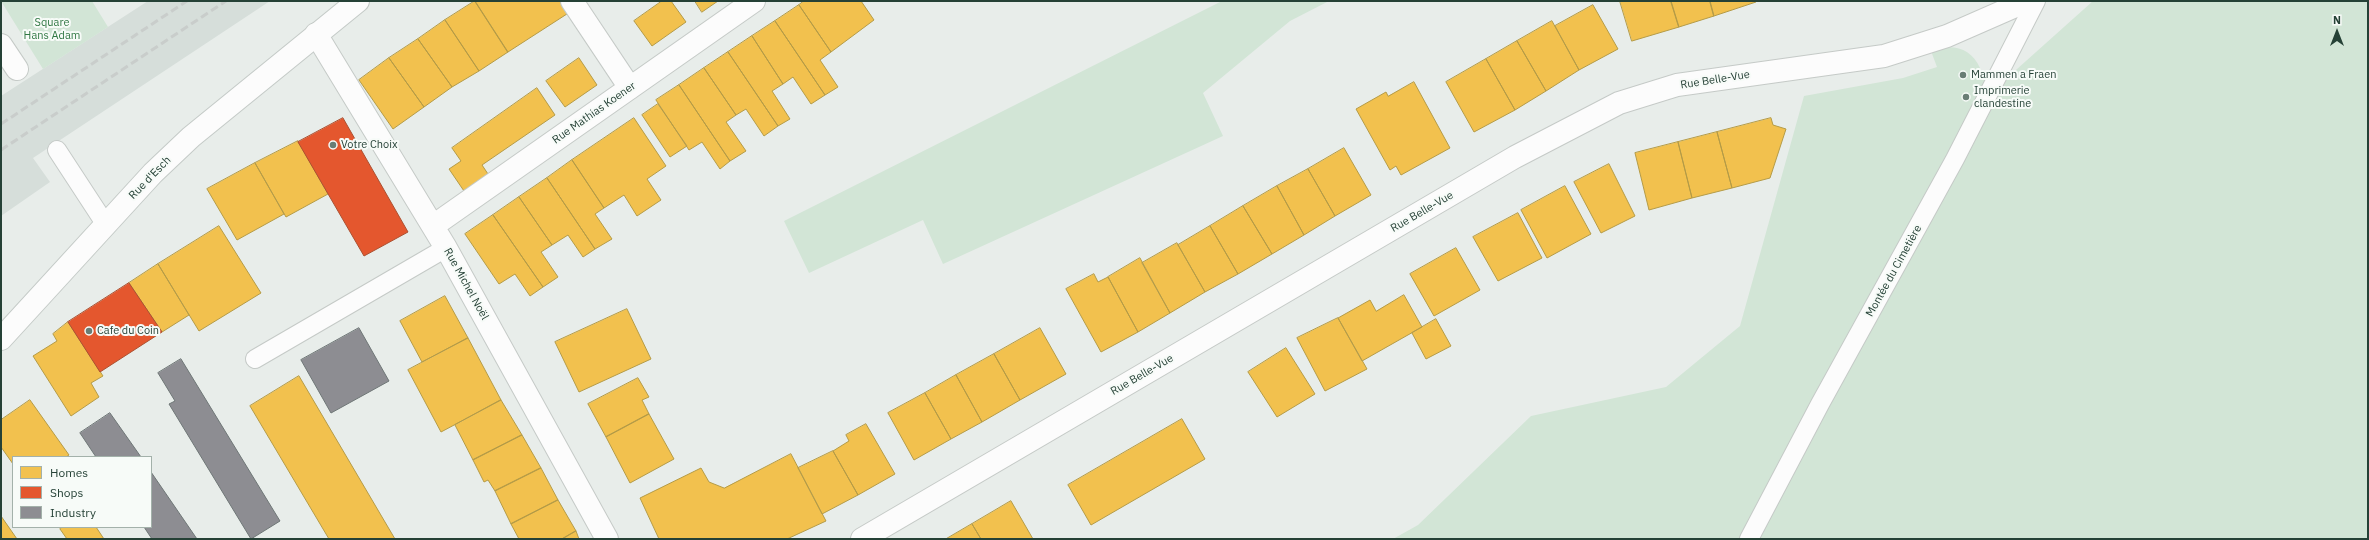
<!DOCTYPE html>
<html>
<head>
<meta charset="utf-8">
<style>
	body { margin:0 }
	#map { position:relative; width:2369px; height:540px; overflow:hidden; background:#e8edea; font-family:"IBM Plex Sans",sans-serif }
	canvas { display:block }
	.frame { position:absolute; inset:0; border:2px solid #254136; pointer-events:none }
	.legend { position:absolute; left:12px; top:456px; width:140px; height:72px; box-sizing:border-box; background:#f7fbf8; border:1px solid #a3b1aa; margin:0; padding:5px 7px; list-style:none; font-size:12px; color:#254136 }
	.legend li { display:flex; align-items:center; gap:8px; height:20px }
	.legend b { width:20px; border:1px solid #a3b1aa }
	.north { position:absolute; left:2317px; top:12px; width:40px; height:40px; -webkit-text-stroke:3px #f7fbf8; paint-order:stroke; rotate:0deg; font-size:11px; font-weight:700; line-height:16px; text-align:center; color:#254136 }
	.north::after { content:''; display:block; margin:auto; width:14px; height:18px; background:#254136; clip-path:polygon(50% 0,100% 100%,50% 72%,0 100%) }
</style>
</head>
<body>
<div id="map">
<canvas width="2369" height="540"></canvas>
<div class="frame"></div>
<ul class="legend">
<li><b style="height:11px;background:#f2c14e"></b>Homes</li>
<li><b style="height:11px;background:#e4572e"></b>Shops</li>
<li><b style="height:11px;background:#8d8d92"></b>Industry</li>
</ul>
<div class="north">N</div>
</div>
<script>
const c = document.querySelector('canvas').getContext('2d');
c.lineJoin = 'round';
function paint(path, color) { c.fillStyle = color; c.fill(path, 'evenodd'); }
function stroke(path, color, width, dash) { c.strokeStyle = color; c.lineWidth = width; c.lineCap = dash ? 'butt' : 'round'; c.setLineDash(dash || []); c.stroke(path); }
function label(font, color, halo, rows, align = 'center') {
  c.font = font + ' "IBM Plex Sans",sans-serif'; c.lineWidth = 4; c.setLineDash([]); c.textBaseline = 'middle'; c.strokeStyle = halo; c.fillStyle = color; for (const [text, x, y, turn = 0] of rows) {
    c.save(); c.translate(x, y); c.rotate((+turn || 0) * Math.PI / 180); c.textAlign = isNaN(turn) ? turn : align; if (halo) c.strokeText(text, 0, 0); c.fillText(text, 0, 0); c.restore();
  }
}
paint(new Path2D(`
	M148,1H270L33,158L50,182L1,216V96Z`), '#d6deda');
paint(new Path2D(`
	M1,1H92L108,27L43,69Z
	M1222,1H1329L1290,21L1203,93L1223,136L943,264L923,220L809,273L784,221Z
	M2093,1H2368V539H1393L1418,525L1531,416L1666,387L1740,326L1804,96L1903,78L1937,67L1931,51C1951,43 1971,47 1980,68C1984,77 1985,87 1988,95Z`), '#d2e5d6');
const homes = new Path2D(`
	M475,1L508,52L479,71L445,20Z
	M475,1H562L570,12L508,52Z
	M662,1H671L686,22L652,46L634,21Z
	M695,1H718L702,12Z
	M804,1H861L874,20L831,52L799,5Z
	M1620,1H1671L1679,27L1632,41Z
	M1671,1H1710L1714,16L1679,27Z
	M1710,1H1756V2L1714,16Z
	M799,5L831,52L820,60L838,87L825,95L775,21Z
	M1593,5L1618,49L1579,70L1555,26Z
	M445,20L479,71L452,87L418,39Z
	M775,21L825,95L811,104L793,77L783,84L752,36Z
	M1552,21L1579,70L1546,91L1517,41Z
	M752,36L783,84L772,91L790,119L778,126L728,52Z
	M418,39L452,87L424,107L389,58Z
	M1517,41L1546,91L1515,110L1486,59Z
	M728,52L778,126L764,136L746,109L736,115L704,68Z
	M389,58L424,107L393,129L359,80Z
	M579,58L597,85L565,107L546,81Z
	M1486,59L1515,110L1474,132L1446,82Z
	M704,68L736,115L726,122L746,151L730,161L679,85Z
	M1414,82L1450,148L1401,175L1396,166L1390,170L1356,109L1386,92L1388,96Z
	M679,85L730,161L720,169L702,142L689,150L656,100Z
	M537,88L555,115L482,165L488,174L464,191L449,169L461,161L452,148Z
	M658,104L687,146L670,157L642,115Z
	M634,118L666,166L647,179L661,200L637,216L624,195L604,208L572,160Z
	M1771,118L1773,125L1786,129L1770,178L1732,188L1717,132Z
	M1717,132L1732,188L1692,198L1678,142Z
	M298,141L328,194L286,217L255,163Z
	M1678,142L1692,198L1649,210L1635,153Z
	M1344,148L1371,195L1335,216L1308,169Z
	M572,160L604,208L595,214L612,239L595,249L547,178Z
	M255,163L284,214L237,240L207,189Z
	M1609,164L1635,216L1601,233L1574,182Z
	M1308,169L1335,216L1304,235L1277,186Z
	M547,178L595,249L583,257L568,235L552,245L519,197Z
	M1277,186L1304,235L1272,254L1243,206Z
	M1565,186L1591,234L1547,258L1521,210Z
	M519,197L552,245L541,252L558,277L543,287L493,215Z
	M1243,206L1272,254L1238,274L1210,226Z
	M1518,213L1542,258L1498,281L1473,237Z
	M493,215L543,287L530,296L515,274L499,284L465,234Z
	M219,226L261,293L199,331L158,264Z
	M1210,226L1238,274L1205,292L1178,245Z
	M1177,243L1205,292L1170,313L1142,263Z
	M1456,248L1480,290L1434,316L1410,274Z
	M1140,258L1170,313L1138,332L1108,277Z
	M158,264L189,315L162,332L129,283Z
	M1094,274L1098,282L1108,277L1138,332L1101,352L1066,289Z
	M1404,295L1422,327L1362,361L1338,318L1370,300L1376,311Z
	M445,296L468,338L422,362L400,321Z
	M627,309L651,359L579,392L555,342Z
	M1338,318L1367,369L1325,391L1297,338Z
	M1436,319L1451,346L1426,359L1412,333Z
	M68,322L103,376L91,383L99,397L71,416L33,356L57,341L53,334Z
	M1040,328L1066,374L1020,400L994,354Z
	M468,338L501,400L441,432L408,370Z
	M1286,348L1315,394L1277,417L1248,372Z
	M994,354L1020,400L982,422L956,375Z
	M956,375L982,422L951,439L925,393Z
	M299,376L395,539H329L250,406Z
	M638,378L649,397L642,400L649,414L606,437L588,404Z
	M925,393L951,439L914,460L888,413Z
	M30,400L69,455L66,457H13V464L1,447V420Z
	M501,400L522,435L473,460L455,425Z
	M649,414L674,459L630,483L606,437Z
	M1182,419L1205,459L1091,525L1068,485Z
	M866,424L895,474L858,495L833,451L849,441L846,435Z
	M522,435L541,468L495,491L488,480L484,482L473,460Z
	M833,451L858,495L822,514L798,468Z
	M791,454L826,521L787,539H659L640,498L701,468L709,482L724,488Z
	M541,468L558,500L511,524L495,491Z
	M558,500L576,531L562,539H519L511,524Z
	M1011,501L1033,539H981L972,524Z
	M1,516L17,539H1Z
	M972,524L981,539H946Z
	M63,527H96L104,539H67L60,529Z
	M576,531L579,539H562Z`);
paint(homes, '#f2c14e');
stroke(homes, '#b49b47', 1);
const shops = new Path2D(`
	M343,118L408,232L364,256L298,142Z
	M129,283L162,332L100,372L68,322Z`);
paint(shops, '#e4572e');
stroke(shops, '#ab5030', 1);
const industry = new Path2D(`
	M359,328L389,381L331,413L301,360Z
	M181,359L280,521L251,539L169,404L175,401L158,373Z
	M110,413L141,457H96L80,433Z
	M151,472L197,539H152L144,527H151Z`);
paint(industry, '#8d8d92');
stroke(industry, '#6e7676', 1);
const lane = new Path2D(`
	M57,150L106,225
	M255,359L446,248
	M1749,539L1820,404L1955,159L2036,1`);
const street = new Path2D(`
	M572,1L630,88
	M316,34L446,248L607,539
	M1,45L17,69
	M433,226L754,1
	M862,539L1515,157L1619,103L1677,85L1884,56L1947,36L2027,1`);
const secondary = new Path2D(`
	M1,339L153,173L191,137L358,1`);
stroke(lane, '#c5cac7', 20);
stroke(street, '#c5cac7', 24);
stroke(secondary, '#c4cac7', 24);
stroke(lane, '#fcfcfc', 18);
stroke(street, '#fcfcfc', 22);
stroke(secondary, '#fcfcfc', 22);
stroke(new Path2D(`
	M1,124L187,1
	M1,150L226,1`), '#c9cdcb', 3, [8, 4]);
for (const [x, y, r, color] of [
	[1963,75,4,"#697d75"],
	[1966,97,4,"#697d75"],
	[333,145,4,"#697d75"],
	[89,331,4,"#697d75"]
]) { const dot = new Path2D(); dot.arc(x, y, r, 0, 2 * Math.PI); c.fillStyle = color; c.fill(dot); stroke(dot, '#f7fbf8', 1.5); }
label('11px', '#307743', '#f7fbf8', [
	["Square",52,23],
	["Hans Adam",52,36]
]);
label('11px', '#254136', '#f7fbf8', [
	["Mammen a Fraen",1971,75],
	["Imprimerie",1974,91],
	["clandestine",1974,104],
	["Votre Choix",341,145],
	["Cafe du Coin",97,331]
], 'left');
label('11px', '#254136', '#f7fbf8', [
	["Rue Belle-Vue",1715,80,-9],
	["Rue Mathias Koener",594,113,-35],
	["Rue d'Esch",150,178,-46],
	["Rue Belle-Vue",1422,212,-30],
	["Montée du Cimetière",1894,271,-61],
	["Rue Michel Noël",466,284,61],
	["Rue Belle-Vue",1142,375,-30]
]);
</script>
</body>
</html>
